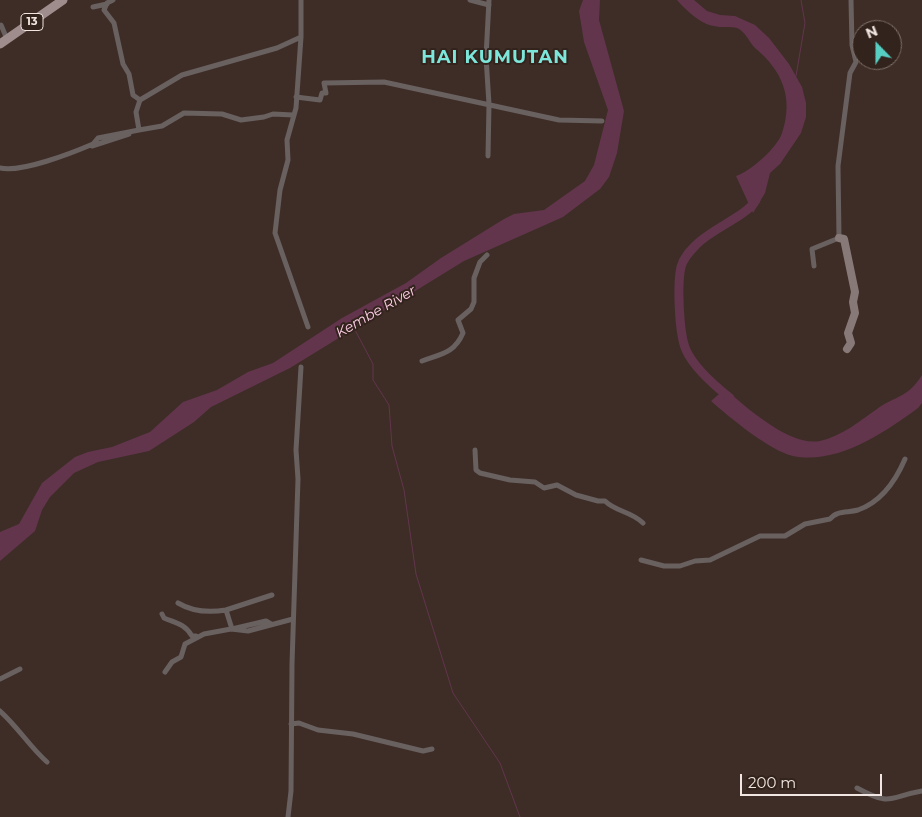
<!DOCTYPE html>
<html>
<head>
<meta charset="utf-8">
<style>
	body { margin:0 }
	#map { position:relative; width:922px; height:817px; overflow:hidden; background:#3e2d26; font-family:Montserrat,sans-serif }
	canvas { display:block }
	.north { position:absolute; left:852px; top:20px; width:50px; height:50px; box-sizing:border-box; background:#33231d; border:1px solid #7f716b; border-radius:50%; rotate:338deg; font-size:14px; font-weight:700; line-height:20px; text-align:center; color:#f1e6e1 }
	.north::after { content:''; display:block; margin:auto; width:18px; height:22px; background:#57cec2; clip-path:polygon(50% 0,100% 100%,50% 72%,0 100%) }
	.scale { position:absolute; left:740px; top:774px; width:142px; height:22px; box-sizing:border-box; border:2px solid #f1e6e1; border-top:0; padding-left:6px; font-size:15px; line-height:18px; white-space:nowrap; color:#f1e6e1; -webkit-text-stroke:4px #33231d; paint-order:stroke }
</style>
</head>
<body>
<div id="map">
<canvas width="922" height="817"></canvas>
<div class="north">N</div>
<div class="scale">200 m</div>
</div>
<script>
const c = document.querySelector('canvas').getContext('2d');
c.lineJoin = 'round';
function paint(path, color) { c.fillStyle = color; c.fill(path, 'evenodd'); }
function stroke(path, color, width, dash) { c.strokeStyle = color; c.lineWidth = width; c.lineCap = dash ? 'butt' : 'round'; c.setLineDash(dash || []); c.stroke(path); }
function label(font, color, halo, rows, align = 'center') {
  c.font = font + ' Montserrat,sans-serif'; c.lineWidth = 4; c.setLineDash([]); c.textBaseline = 'middle'; c.strokeStyle = halo; c.fillStyle = color; for (const [text, x, y, turn = 0] of rows) {
    c.save(); c.translate(x, y); c.rotate((+turn || 0) * Math.PI / 180); c.textAlign = isNaN(turn) ? turn : align; if (halo) c.strokeText(text, 0, 0); c.fillText(text, 0, 0); c.restore();
  }
}
paint(new Path2D(`
	M583,0H600L599,20L624,111L617,153L609,177L600,189L563,217L464,261L290,368L211,407L194,422L149,451L98,462L74,473L50,497L42,510L35,531L0,561V532L19,524L42,483L75,457L88,452L112,447L150,432L183,402L217,390L248,372L273,363L342,318L406,283L441,258L504,219L514,214L544,210L585,181L594,165L608,110L584,42L579,11Z
	M677,0H694L707,11L720,15L735,16L755,25L769,38L789,64L802,87L806,103V117L801,133L780,164L770,173L765,193L753,213L736,176C750,172 778,147 782,133C794,98 782,70 755,48C749,42 746,32 737,28C731,26 721,28 714,26C700,24 686,10 677,0Z
	M922,375V403L918,408C884,433 837,465 793,456C770,451 729,417 711,401L725,389C746,407 790,447 820,441C842,436 860,421 877,409C896,395 907,399 922,375Z`), '#62354d');
stroke(new Path2D(`
	M796,76L805,23L801,0
	M354,328L373,364V380L389,405L392,446L404,490L416,574L453,693L500,763L520,817`), '#62354d', 1);
stroke(new Path2D(`
	M730,398C715,386 694,368 686,350C679,334 677,285 681,267C683,258 690,251 696,245C711,229 747,216 756,200`), '#62354d', 9);
stroke(new Path2D(`
	M113,0L107,3L104,10L114,23L123,64L129,74L133,95L140,100
	M301,0V37L296,108L287,140L288,160L280,190L275,233L308,327
	M470,0L489,5
	M93,7L107,4
	M1,25L7,39
	M296,97L320,100L322,93H326L324,83L384,82L559,120L602,121
	M139,130L162,126L184,113L222,114L241,120L264,117L273,114L293,115
	M92,146L129,134
	M488,156L489,104L486,57L489,0
	M0,168C21,173 72,153 93,144L98,138L139,130L136,112L140,100L182,75L277,48L301,37
	M814,266L812,249L839,238L838,166L850,73L856,62L852,45L851,0
	M422,361C440,354 454,354 463,333L458,320L471,309L474,302V278L480,262L487,255
	M475,450L476,470L480,473L510,480L535,482L544,488L557,485L576,495L598,501H605C616,512 631,511 643,523
	M641,560L664,566H680L695,561L710,560L760,536H785L805,524L830,519C837,510 848,513 858,510C881,502 896,480 905,459
	M178,603C193,612 208,613 226,610L232,629L266,621L271,624
	M226,610L272,595
	M162,614L164,618C176,623 185,624 192,636H196
	M165,672L172,662L181,657L185,644L204,634L231,629L248,631L293,619
	M0,679L20,669
	M0,711C18,727 29,746 47,762
	M291,724L299,723L318,730L353,734L423,751L432,749
	M857,788C892,807 888,797 922,791
	M288,817L291,791L292,664L298,479L296,450L301,367`), '#696060', 5);
stroke(new Path2D(`
	M839,238L844,239L855,292L853,302L855,313L848,333L851,343L847,349`), '#887979', 8);
stroke(new Path2D(`
	M0,44L63,0`), '#9f8c8d', 9);
for (const [x, y, w] of [
	[32,22,22]
]) { const box = new Path2D(); box.roundRect(x - w / 2, y - 8.5, w, 17, 4); c.fillStyle = '#33231d'; c.fill(box); stroke(box, '#f1e6e1', 1); }
label('bold 11px', '#f1e6e1', null, [
	["13",32,22]
]);
label('italic 14px', '#fecfe6', '#33231d', [
	["Kembe River",376,312,-30]
]);
c.letterSpacing = '1px';
label('bold 18px', '#7de6da', '#33231d', [
	["HAI KUMUTAN",495,58]
]);
c.letterSpacing = '0px';
</script>
</body>
</html>
